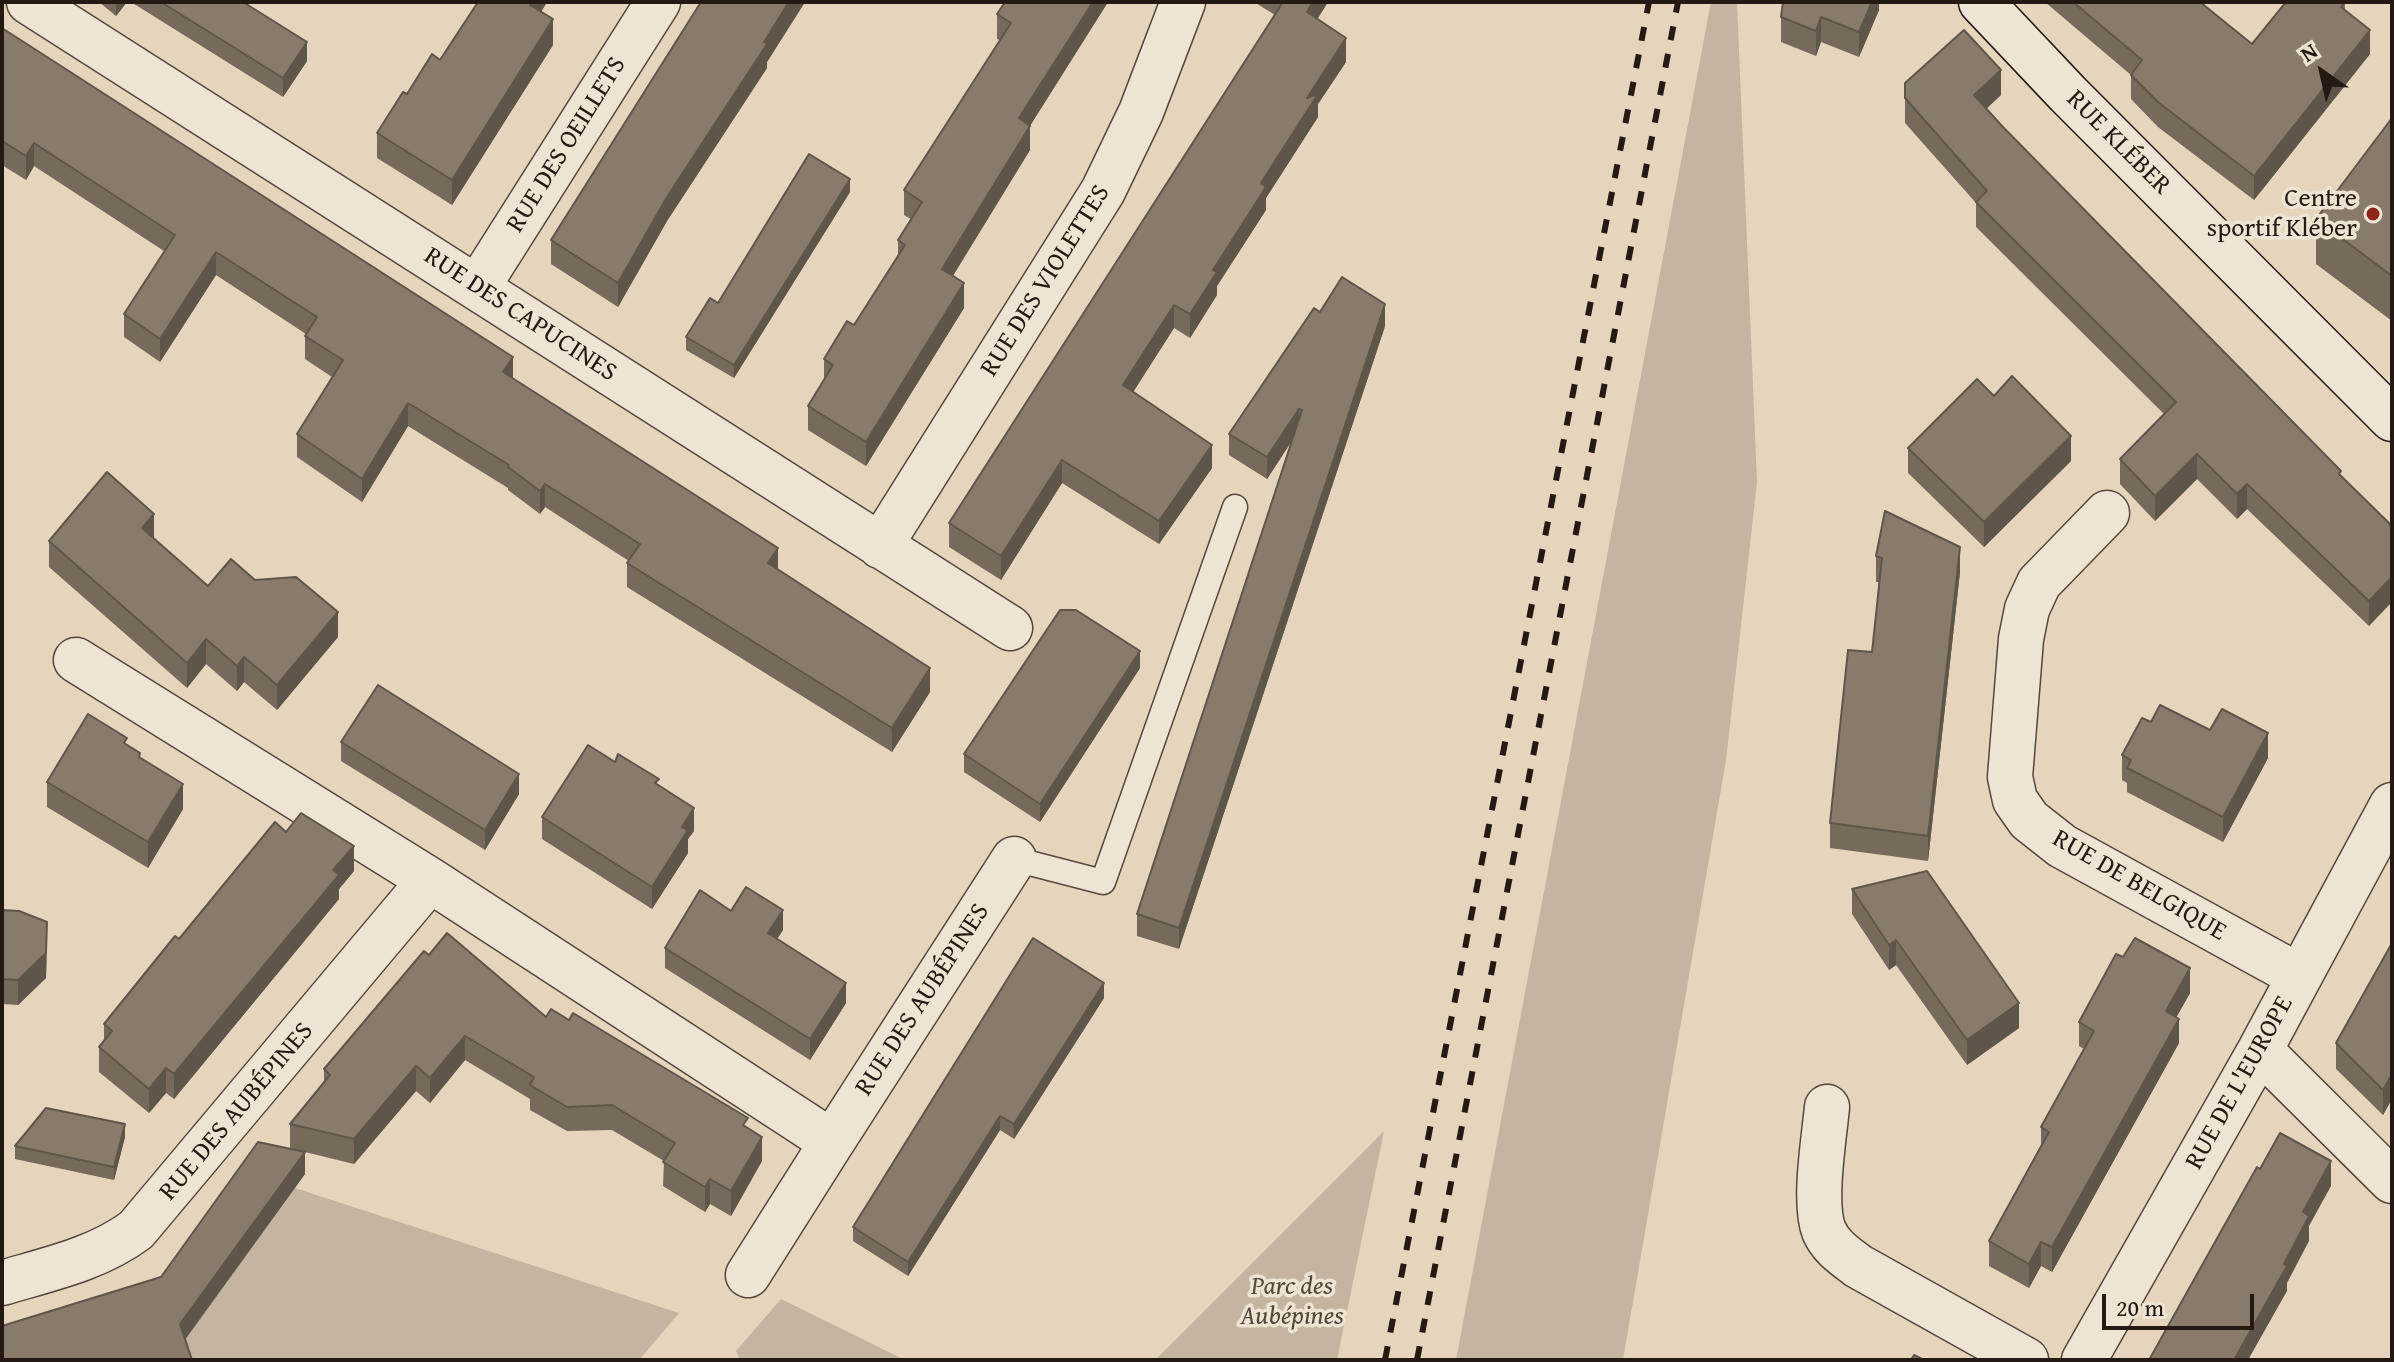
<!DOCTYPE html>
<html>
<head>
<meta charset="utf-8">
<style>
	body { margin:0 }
	#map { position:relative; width:2394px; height:1362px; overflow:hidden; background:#e4d5bc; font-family:"Gentium Book Plus",serif }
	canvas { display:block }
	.frame { position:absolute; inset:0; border:4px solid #241913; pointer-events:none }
	.north { position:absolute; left:2282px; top:32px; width:80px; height:80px; -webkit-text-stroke:6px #ede4d3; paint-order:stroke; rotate:326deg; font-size:22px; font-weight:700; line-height:32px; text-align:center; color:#241913 }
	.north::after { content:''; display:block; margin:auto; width:28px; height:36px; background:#241913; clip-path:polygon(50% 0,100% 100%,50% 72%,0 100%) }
	.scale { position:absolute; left:2102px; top:1294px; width:152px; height:36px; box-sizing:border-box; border:4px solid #241913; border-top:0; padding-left:10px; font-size:24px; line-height:28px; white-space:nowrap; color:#241913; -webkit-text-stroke:6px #ede4d3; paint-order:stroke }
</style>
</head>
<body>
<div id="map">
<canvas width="2394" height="1362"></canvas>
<div class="frame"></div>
<div class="north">N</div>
<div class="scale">20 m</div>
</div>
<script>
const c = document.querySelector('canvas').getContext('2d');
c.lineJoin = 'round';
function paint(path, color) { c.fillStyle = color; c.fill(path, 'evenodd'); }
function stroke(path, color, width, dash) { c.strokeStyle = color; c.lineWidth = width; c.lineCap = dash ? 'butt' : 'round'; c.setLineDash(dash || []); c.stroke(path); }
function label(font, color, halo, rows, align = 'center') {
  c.font = font + ' "Gentium Book Plus",serif'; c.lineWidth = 7; c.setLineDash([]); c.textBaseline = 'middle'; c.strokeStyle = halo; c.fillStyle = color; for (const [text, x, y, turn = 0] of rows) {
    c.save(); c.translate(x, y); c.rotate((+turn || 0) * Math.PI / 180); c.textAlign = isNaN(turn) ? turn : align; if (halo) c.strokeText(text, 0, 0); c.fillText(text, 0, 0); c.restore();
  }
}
paint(new Path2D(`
	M1711,2H1737L1757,482L1726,760L1623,1360H1456Z
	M1384,1131L1337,1360H1155Z
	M295,1188L679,1313L639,1360H185L180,1346Z
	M781,1299L905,1360H740L736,1351Z`), '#c3b59f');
const lane = new Path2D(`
	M1014,859L1103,882L1235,507`);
const street = new Path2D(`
	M29,2L1010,628
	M477,288L658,2
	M2107,513L2039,583L2027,609L2021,639L2010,777L2015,800L2029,820L2062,846L2299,976
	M880,546L1103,191L1141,112L1183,2
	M76,660L430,880
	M2260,1050L2392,1181
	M1827,1107C1824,1139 1813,1203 1824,1231C1831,1247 1845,1256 1858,1266L2026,1360
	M748,1275L832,1142
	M2,1283C49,1269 97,1259 136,1230L430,880L832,1142L1014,859
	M2084,1360L2260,1050L2392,805`);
const secondary = new Path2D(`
	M1981,2L2068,94L2392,419`);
stroke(lane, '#54483d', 27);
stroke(street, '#54483d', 47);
stroke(secondary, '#241913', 47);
stroke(lane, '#ede4d3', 24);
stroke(street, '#ede4d3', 44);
stroke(secondary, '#ede4d3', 44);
stroke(new Path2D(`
	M1385,1360L1649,2
	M1417,1360L1678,2`), '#241913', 6, [14, 14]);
paint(new Path2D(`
	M99,2H127L116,16Z
	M131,2H243L307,61L283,97Z
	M478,2H547L541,12L553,45L452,205L377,158V133L407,94L440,60Z
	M701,2H805L767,62V68L667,221L618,307L551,264V240Z
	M1108,2L1030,126V150L953,276L964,308L866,466L808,430V406L824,380V359L854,325L898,256V240L911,219L904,215V190L1000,40L997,39V14Z
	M1254,2H1328L1317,19L1346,62L1318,104V117L1266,198V210L1217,286V295L1190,338L1174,328L1133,392L1212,468L1159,544L1062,483L1001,580L949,547V523L1275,15Z
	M1879,2V10L1859,57L1821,42L1816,56L1781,42V17Z
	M2045,2H2200L2252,44L2345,2V10L2370,54L2254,200L2158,127L2131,99V75Z
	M2,28L513,378L778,570L930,692L892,752L627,587V563L629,561L545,507L540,514L508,490V488L408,426L362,502L297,457V434L332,377L305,359V336L306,334L216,275L160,362L124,337V314L164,251L34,166L26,180L2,165Z
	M1905,83L2001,95L1986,109L2002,126L2341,476L2392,526L2369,626L2247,509L2237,519L2197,479L2155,521L2120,484V459L2164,414L1976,227V203L1905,123Z
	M2392,118V321L2316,264V219Z
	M850,192L734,378L686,350V337L718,303Z
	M1320,312L1385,326L1179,949L1137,936V914L1291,442L1267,479L1229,455V434Z
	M1994,396L2071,461L1984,547L1908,473V448Z
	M154,539L208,586L255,580L338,637L277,710L244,682L237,691L206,664L187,688L49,567V541Z
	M1876,556L1960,572L1928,861L1830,848V823L1872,652L1879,582H1876Z
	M1140,668L1040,822L964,772V754Z
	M2151,722L2210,730L2268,758L2223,842L2127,792V783L2122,780V755Z
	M341,742L519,794L485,850L341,761Z
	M127,745L140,758L183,809L148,868L47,807V782Z
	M615,762L659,786L694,831L688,839V853L652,909L542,839V817Z
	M286,832L354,871L339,889V899L174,1099L166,1093L149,1113L99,1072V1047L104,1042V1024L179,939Z
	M1852,889L2019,1028L1967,1065L1896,965L1889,970L1852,914Z
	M2,910L47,948L46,978L18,1005L2,1004Z
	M731,911L783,930L777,939L846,1003L810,1060L665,968V948Z
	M2392,943V1099L2383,1115L2336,1069V1043Z
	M429,955L748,1128L762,1161L731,1216L710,1204L705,1212L663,1186L664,1161L612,1130L567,1131L530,1110V1099L465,1060L430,1103L416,1091L354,1164L305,1152V1174L185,1340L161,1277L290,1149V1124L324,1082V1069Z
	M2190,993L2176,1017L2179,1043L2052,1272L2041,1266L2029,1288L1989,1266V1241L2041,1145V1127L2084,1049L2079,1046V1022Z
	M1104,998L1014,1139L1000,1130L908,1276L853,1241V1227Z
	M125,1137L114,1180L15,1159V1146Z`), '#756a5c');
paint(new Path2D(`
	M116,2H127L116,16Z
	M531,2H547L530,30V5Z
	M789,2H805L767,62V68L667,221L618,307V283L667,197Z
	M1093,2H1108L1019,143V118Z
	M1313,2H1328L1307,36V12Z
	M1872,2H1879V10L1859,57V32Z
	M1821,17V42L1816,56V31Z
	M553,19V45L452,205V180Z
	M2370,30V54L2254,200V176Z
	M1346,38V62L1318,104V117L1266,198V210L1217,286V295L1190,338V314L1307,98Z
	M307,42V61L283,97V78Z
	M2001,70V95L1974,120V95Z
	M1030,126V150L942,293V269Z
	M34,143V166L26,180V156Z
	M850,179V192L734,378V365Z
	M216,252V275L160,362V339Z
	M964,283V308L866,466V442Z
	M1385,304V326L1179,949V928Z
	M1174,305V328L1123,408V385Z
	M513,357V381L503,372Z
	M408,403V426L362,502V479Z
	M1299,409V430L1267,479V457Z
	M2071,436V461L1984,547V522Z
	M1212,445V468L1159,544V521Z
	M2197,454V479L2155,521V496Z
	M1062,460V483L1001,580V556Z
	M545,484V507L540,514V491Z
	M2247,484V509L2237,519V494Z
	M154,514V539L142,528Z
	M1960,547V572L1928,861V836Z
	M778,548V572L768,563Z
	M2392,577V602L2369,626V601Z
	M338,612V637L277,710V685Z
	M206,639V664L187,688V663Z
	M1140,651V668L1040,822V804Z
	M244,657V682L237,691V666Z
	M930,668V692L892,752V728Z
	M2268,733V758L2223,842V817Z
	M519,774V794L485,850V830Z
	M183,784V809L148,868V842Z
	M694,808V831L688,839V853L652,909V887L682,827Z
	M354,846V871L339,889V899L174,1099V1074L333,870Z
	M783,910V930L768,953V933Z
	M47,922L46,978L18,1005V980Z
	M1896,940V965L1889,970V945Z
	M2190,968V993L2166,1036V1011Z
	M846,983V1003L810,1060V1039Z
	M1104,983V998L1014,1139V1124Z
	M2019,1003V1028L1967,1065V1040Z
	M2179,1019V1043L2052,1272V1247Z
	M465,1036V1060L430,1103V1078Z
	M416,1066V1091L354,1164V1139Z
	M166,1068V1093L149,1113V1089Z
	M2392,1074V1099L2383,1115V1090Z
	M1000,1116V1130L908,1276V1262Z
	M125,1124V1137L114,1180V1167Z
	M762,1137V1161L731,1216V1191Z
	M305,1152V1174L180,1346V1324Z
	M2331,1161V1186L2309,1226V1241L2287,1283V1291L2248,1360H2234L2303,1212Z
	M710,1179V1204L705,1212V1187Z
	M2041,1242V1266L2029,1288V1264Z`), '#5f564b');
const building = new Path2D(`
	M161,2H243L307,42L283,78Z
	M478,2H531L530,5L553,19L452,180L377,133L403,92L407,94L432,54L440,60Z
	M701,2H789L764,42L767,44L667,197L618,283L551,240Z
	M1005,2H1093L1019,118L1030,126L942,269L964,283L866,442L808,406L833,365L824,359L847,321L854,325L905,245L898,240L922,202L904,190L1011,23L997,14Z
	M1283,2H1313L1307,12L1346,38L1307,98L1318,94L1261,183L1266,187L1213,270L1217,272L1190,314L1174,305L1123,385L1212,445L1159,521L1062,460L1001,556L949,523Z
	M1783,2H1872L1859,32L1821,17L1816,31L1781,17Z
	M2073,2H2200L2252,44L2286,2H2344L2341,7L2370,30L2254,176L2158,102L2131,75L2142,60Z
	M2,28L513,357L503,372L778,548L768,563L930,668L892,728L627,563L640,544L545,484L540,491L508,467L509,465L408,403L362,479L297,434L343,360L305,336L317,317L216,252L160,339L124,314L175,235L34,143L26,156L2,141Z
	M1964,30L2001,70L1974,95L2002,126L2341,471L2339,474L2392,526V577L2369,601L2247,484L2237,494L2197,454L2155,496L2120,459L2176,402L1976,202L1987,191L1905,98V83Z
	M2392,118V276L2316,219Z
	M809,154L850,179L734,365L686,337L710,298L718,303Z
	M1342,277L1385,304L1179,928L1137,914L1302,410L1299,409L1267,457L1229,434L1314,308L1320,312Z
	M2012,376L2071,436L1984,522L1908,448L1977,379L1994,396Z
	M107,472L154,514L142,528L208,586L231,559L255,580L296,577L338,612L277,685L244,657L237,666L206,639L187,663L49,541Z
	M1885,511L1960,547L1928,836L1830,823L1848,650L1872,652L1882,558L1876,556Z
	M1060,610H1076L1140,651L1040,804L964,754Z
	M378,685L519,774L485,830L341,742Z
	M2160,705L2210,730L2222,709L2268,733L2223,817L2127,768L2131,760L2122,755L2142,718L2151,722Z
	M88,714L127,738L124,743L140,753L139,757L183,784L148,842L47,782Z
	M588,745L615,762L618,754L659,779L655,783L694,808L682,827L688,830L652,887L542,817Z
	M301,813L354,846L333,870L339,875L174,1074L166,1068L149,1089L99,1047L112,1031L104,1024L175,936L179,939L275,822L286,832Z
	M1927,871L2019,1003L1967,1040L1896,940L1889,945L1852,889Z
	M746,887L783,910L768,933L846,983L810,1039L665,948L700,890L731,911Z
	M2,910L19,911L47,922L46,953L18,980L2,979Z
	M447,933L546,1017L551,1009L569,1020L573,1013L748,1118L743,1125L762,1137L731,1191L710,1179L705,1187L663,1162L675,1143L612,1105L567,1107L530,1085L534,1077L465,1036L430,1078L416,1066L354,1139L290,1124L330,1075L324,1069L424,951L429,955Z
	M1033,938L1104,983L1014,1124L1000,1116L908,1262L853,1227Z
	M2135,938L2190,968L2166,1011L2179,1019L2052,1247L2041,1242L2029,1264L1989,1241L2049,1132L2041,1127L2094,1031L2079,1022L2116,954L2123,957Z
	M2392,943V1074L2383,1090L2336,1043Z
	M46,1108L125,1124L114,1167L15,1146Z
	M2280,1133L2331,1161L2303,1212L2309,1216L2284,1264L2287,1266L2234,1360H2149L2257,1167L2260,1169Z
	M258,1142L305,1152L180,1324L192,1360H2V1326L161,1277Z
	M1914,1355L1924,1360H1911Z`);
paint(building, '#887b6b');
stroke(building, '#5f564b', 2);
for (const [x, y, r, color] of [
	[2373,214,8,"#8f2418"]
]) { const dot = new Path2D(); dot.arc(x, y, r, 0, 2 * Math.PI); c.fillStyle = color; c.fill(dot); stroke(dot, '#ede4d3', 3); }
label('26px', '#241913', '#ede4d3', [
	["RUE KLÉBER",2118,143,45],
	["RUE DES OEILLETS",567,145,-58],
	["RUE DES VIOLETTES",1046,281,-58],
	["RUE DES CAPUCINES",520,315,33],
	["RUE DE BELGIQUE",2139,886,30],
	["RUE DES AUBÉPINES",923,1000,-57],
	["RUE DE L'EUROPE",2240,1083,-61],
	["RUE DES AUBÉPINES",237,1112,-50]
]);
label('26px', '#241913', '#ede4d3', [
	["Centre",2357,199],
	["sportif Kléber",2357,229]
], 'right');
label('italic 26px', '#54483d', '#ede4d3', [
	["Parc des",1292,1287],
	["Aubépines",1292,1317]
]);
</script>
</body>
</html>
